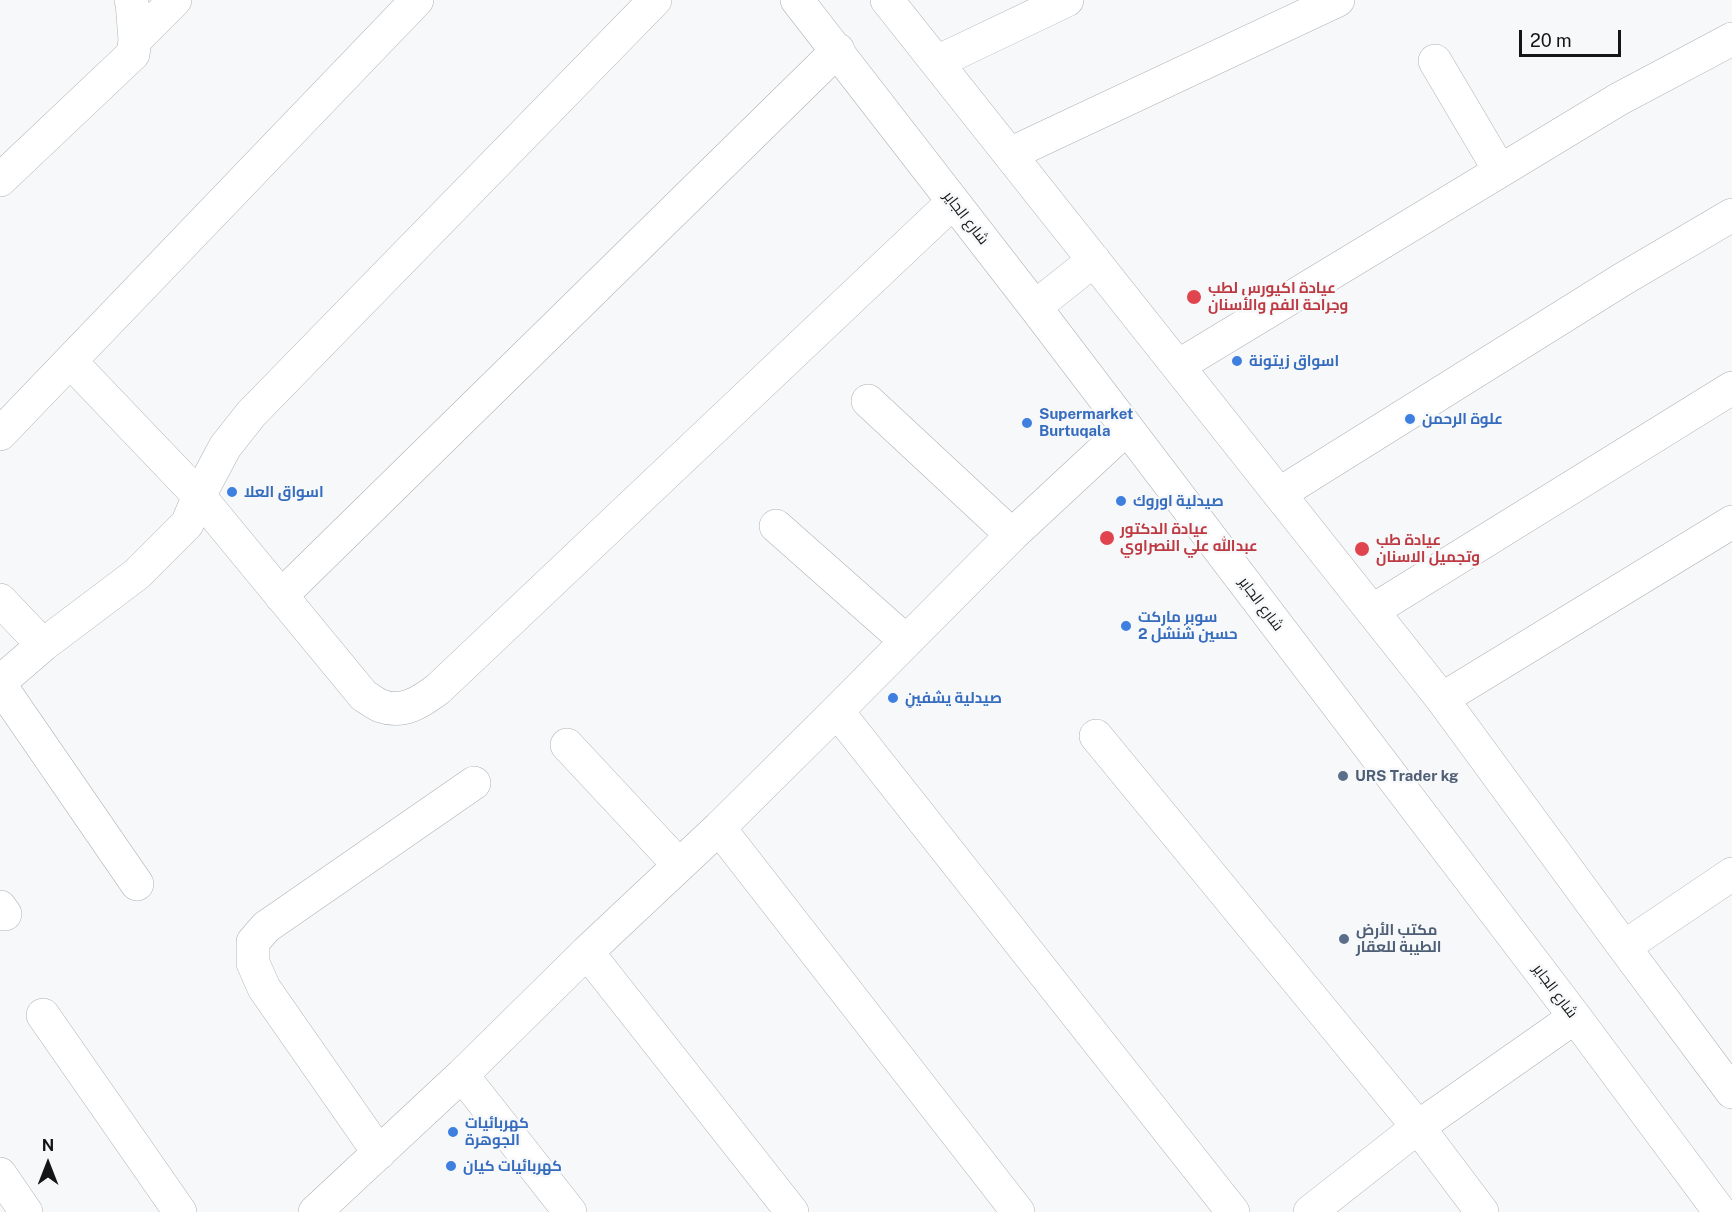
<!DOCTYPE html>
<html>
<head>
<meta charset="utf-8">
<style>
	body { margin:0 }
	#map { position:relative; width:1732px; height:1212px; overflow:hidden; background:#f6f8fa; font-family:"Public Sans",sans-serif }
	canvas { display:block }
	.north { position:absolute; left:18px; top:1134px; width:60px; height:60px; -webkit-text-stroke:4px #f6f8fa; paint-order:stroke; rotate:0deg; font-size:16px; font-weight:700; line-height:24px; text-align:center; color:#141515 }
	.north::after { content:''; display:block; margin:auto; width:21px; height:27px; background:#141515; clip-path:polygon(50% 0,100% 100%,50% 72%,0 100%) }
	.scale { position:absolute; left:1519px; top:30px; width:102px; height:27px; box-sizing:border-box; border:3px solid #141515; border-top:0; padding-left:8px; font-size:18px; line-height:21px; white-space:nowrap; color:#141515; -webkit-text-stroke:4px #f6f8fa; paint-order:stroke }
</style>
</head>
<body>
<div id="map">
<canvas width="1732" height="1212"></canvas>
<div class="north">N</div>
<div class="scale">20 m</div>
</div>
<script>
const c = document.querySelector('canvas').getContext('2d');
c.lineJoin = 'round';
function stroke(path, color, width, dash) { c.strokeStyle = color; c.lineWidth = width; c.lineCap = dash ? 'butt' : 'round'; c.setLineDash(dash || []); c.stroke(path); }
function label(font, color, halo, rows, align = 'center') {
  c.font = font + ' "Public Sans",Cairo,sans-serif'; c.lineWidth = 5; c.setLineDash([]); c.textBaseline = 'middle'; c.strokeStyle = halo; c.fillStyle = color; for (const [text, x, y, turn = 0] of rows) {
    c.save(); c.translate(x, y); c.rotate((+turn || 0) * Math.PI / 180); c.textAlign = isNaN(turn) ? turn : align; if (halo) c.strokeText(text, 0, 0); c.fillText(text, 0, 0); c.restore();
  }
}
const minor = new Path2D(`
	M797,0L1035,307L1575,1017L1720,1212
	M887,0L1442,699L1624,947L1732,1092
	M135,40L175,0
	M1435,61L1500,171
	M937,62L1067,0
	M1010,154L1338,0
	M0,180L133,54L135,40L132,2L131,0
	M1035,307L1094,260
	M71,362L199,496L364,696C370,699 375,704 381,706C403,714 421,702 438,689L953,202
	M1178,366L1619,99L1732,39
	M868,401L1012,535
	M0,434L417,0
	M1279,494L1623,279L1732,215
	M776,526L906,641
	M281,596L838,50
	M0,600L43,645
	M1372,611L1732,388
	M0,682L43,645L137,574L187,524L199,496L225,447L251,414L655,0
	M0,685L137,884
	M1442,699L1732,522
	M837,711L1233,1212
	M1096,736L1418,1127L1482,1212
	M567,745L679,865
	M719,828L1018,1212
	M0,907L5,914
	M1624,947L1732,874
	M587,952L792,1212
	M43,1015L180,1212
	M462,1075L570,1212
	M379,1153L264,988L253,963V942L266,927L474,783
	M0,1174L26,1212
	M315,1212L462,1075L587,952L719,828L837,711L1012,535L1127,428
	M1310,1212L1418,1127L1575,1017`);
stroke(minor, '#b0b1b3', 34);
stroke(minor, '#fff', 33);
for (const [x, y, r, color] of [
	[1194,297,8,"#e0444e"],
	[1237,361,6,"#3f7fe0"],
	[1410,419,6,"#3f7fe0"],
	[1027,423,6,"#3f7fe0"],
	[232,492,6,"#3f7fe0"],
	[1121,501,6,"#3f7fe0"],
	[1107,538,8,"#e0444e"],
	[1362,549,8,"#e0444e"],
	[1126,626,6,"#3f7fe0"],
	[893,698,6,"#3f7fe0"],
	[1343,776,6,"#5c6f8a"],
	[1344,939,6,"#5c6f8a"],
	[453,1132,6,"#3f7fe0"],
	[451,1166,6,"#3f7fe0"]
]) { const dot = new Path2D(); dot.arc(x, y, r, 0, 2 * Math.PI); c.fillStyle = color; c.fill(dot); stroke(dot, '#f6f8fa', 2); }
label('15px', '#141515', '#f6f8fa', [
	["شارع الجاير",966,218,52],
	["شارع الجاير",1261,604,53],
	["شارع الجاير",1555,991,53]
]);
label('bold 15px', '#be3a42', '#f6f8fa', [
	["عيادة اكيورس لطب",1208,288],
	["وجراحة الفم والأسنان",1208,305],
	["عيادة الدكتور",1120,529],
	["عبدالله علي النصراوي",1120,546],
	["عيادة طب",1376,540],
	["وتجميل الاسنان",1376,557]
], 'left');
label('bold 15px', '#366cbe', '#f6f8fa', [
	["اسواق زيتونة",1249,361],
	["Supermarket",1039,414],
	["Burtuqala",1039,431],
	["علوة الرحمن",1422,419],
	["اسواق العلا",244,492],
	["صيدلية اوروك",1133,501],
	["سوبر ماركت",1138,617],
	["حسين شنشل 2",1138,634],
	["صيدلية يشفينِ",905,698],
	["كهربائيات",465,1123],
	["الجوهرة",465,1140],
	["كهربائيات كيان",463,1166]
], 'left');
label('bold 15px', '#4e5e75', '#f6f8fa', [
	["URS Trader kg",1355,776],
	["مكتب الأرض",1356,930],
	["الطيبة للعقار",1356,947]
], 'left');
</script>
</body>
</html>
